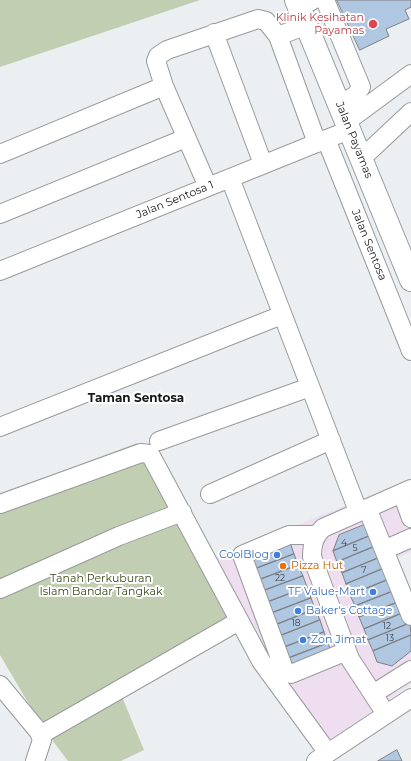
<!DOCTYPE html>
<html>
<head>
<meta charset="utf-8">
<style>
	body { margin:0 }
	canvas { display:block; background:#eceff1 }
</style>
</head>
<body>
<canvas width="411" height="761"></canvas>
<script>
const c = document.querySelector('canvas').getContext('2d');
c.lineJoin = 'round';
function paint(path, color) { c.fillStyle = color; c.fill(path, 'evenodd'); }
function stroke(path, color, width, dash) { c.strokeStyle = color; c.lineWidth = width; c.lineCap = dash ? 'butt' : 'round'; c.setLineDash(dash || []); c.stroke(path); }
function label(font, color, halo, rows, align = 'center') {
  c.font = font + ' Montserrat,sans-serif'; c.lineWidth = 4; c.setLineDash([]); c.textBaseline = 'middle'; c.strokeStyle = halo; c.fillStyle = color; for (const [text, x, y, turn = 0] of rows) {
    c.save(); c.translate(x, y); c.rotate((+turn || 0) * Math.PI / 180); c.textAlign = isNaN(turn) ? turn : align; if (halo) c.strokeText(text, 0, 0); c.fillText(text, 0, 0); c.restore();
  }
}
paint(new Path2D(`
	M411,479V552L396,558L411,595V684L327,742L279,671L215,558Z`), '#efdef0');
paint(new Path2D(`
	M0,0H200L0,67Z
	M137,443L238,624L120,692L144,750L121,761H68L43,728L0,655V495Z`), '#c1ceb1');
const building = new Path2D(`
	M337,0H411V7L405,10L409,19L386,29L389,36L360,50Z
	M369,523L374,534L333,551L339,535Z
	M374,534L378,545L337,562L333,551Z
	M290,542L294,554L252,570L248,559Z
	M378,545L383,556L342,573L337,562Z
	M294,554L298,565L256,581L252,570Z
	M383,556L387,567L346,584L342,573Z
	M298,565L303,576L260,592L256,581Z
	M387,567L392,578L350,595L346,584Z
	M303,576L307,587L265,603L260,592Z
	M392,578L396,590L355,606L350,595Z
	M307,587L311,598L269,614L265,603Z
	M396,590L401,601L359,617L355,606Z
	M311,598L315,609L273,626L269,614Z
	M401,601L405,612L364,629L359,617Z
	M315,609L320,620L277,637L273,626Z
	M405,612L410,623L368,640L364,629Z
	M320,620L324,632L282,648L277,637Z
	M410,623L411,635L373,651L368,640Z
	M324,632L328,643L286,659L282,648Z
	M411,635V651L392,666L377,662L373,651Z
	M328,643L332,654L290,670L286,659Z
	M397,750L402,761H378Z`);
paint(building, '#b0c7e2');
stroke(building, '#7e8083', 1);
const minor = new Path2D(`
	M325,0L361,87L356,95L339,105
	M299,8L313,0
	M307,25L278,36L317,143
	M214,33L263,164
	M346,122L411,74
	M326,139L411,351
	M0,154L164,86
	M361,159L411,112
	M230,178L358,511
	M208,187L164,86L156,61L158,56L167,50L258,19L266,21L278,36
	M0,214L186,138
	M0,271L349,130
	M0,427L282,315
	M159,441L310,387
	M402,493L411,518
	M210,494L331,440
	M0,504L141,453L150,454L261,661L328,753
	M367,508L411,616
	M315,535H289L242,555L285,672L291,674L347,651
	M384,550L411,538
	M0,589L119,536L182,512
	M0,685L39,732L42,740L35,761
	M373,694L411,670
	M386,714L350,659L312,557C312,544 314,537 323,528L411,489
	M40,735L239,621
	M316,761L411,698`);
const highway = new Path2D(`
	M296,0L411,280`);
stroke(minor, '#989a9c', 20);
stroke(highway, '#989a9c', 24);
stroke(minor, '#fff', 18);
stroke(highway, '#fff', 22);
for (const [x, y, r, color] of [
	[373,24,5,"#e0444e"],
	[277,555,4,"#3f7fe0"],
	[283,566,4,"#e8710a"],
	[373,592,4,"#3f7fe0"],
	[298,611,4,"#3f7fe0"],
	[303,640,4,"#3f7fe0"]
]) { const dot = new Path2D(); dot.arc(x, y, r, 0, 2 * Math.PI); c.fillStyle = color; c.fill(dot); stroke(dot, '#fff', 1.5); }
label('9px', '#3c434a', null, [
	["4",344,543],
	["5",355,548],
	["7",364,570],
	["22",280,578],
	["18",296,623],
	["12",387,626],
	["13",390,638]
]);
label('11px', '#be3a42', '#fff', [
	["Klinik Kesihatan",364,18],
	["Payamas",364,31]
], 'right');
label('11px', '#161717', '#fff', [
	["Jalan Payamas",354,140,68],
	["Jalan Sentosa 1",175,200,-22],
	["Jalan Sentosa",369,245,68]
]);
label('11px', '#366cbe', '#fff', [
	["CoolBlog",269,555],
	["TF Value-Mart",365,592],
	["Baker's Cottage",306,611,"left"],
	["Zon Jimat",311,640,"left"]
], 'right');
label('11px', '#c56008', '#fff', [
	["Pizza Hut",291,566]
], 'left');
label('11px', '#374919', '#fff', [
	["Tanah Perkuburan",101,579],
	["Islam Bandar Tangkak",101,592]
]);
label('bold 12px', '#161717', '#fff', [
	["Taman Sentosa",136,398]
]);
</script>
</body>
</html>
